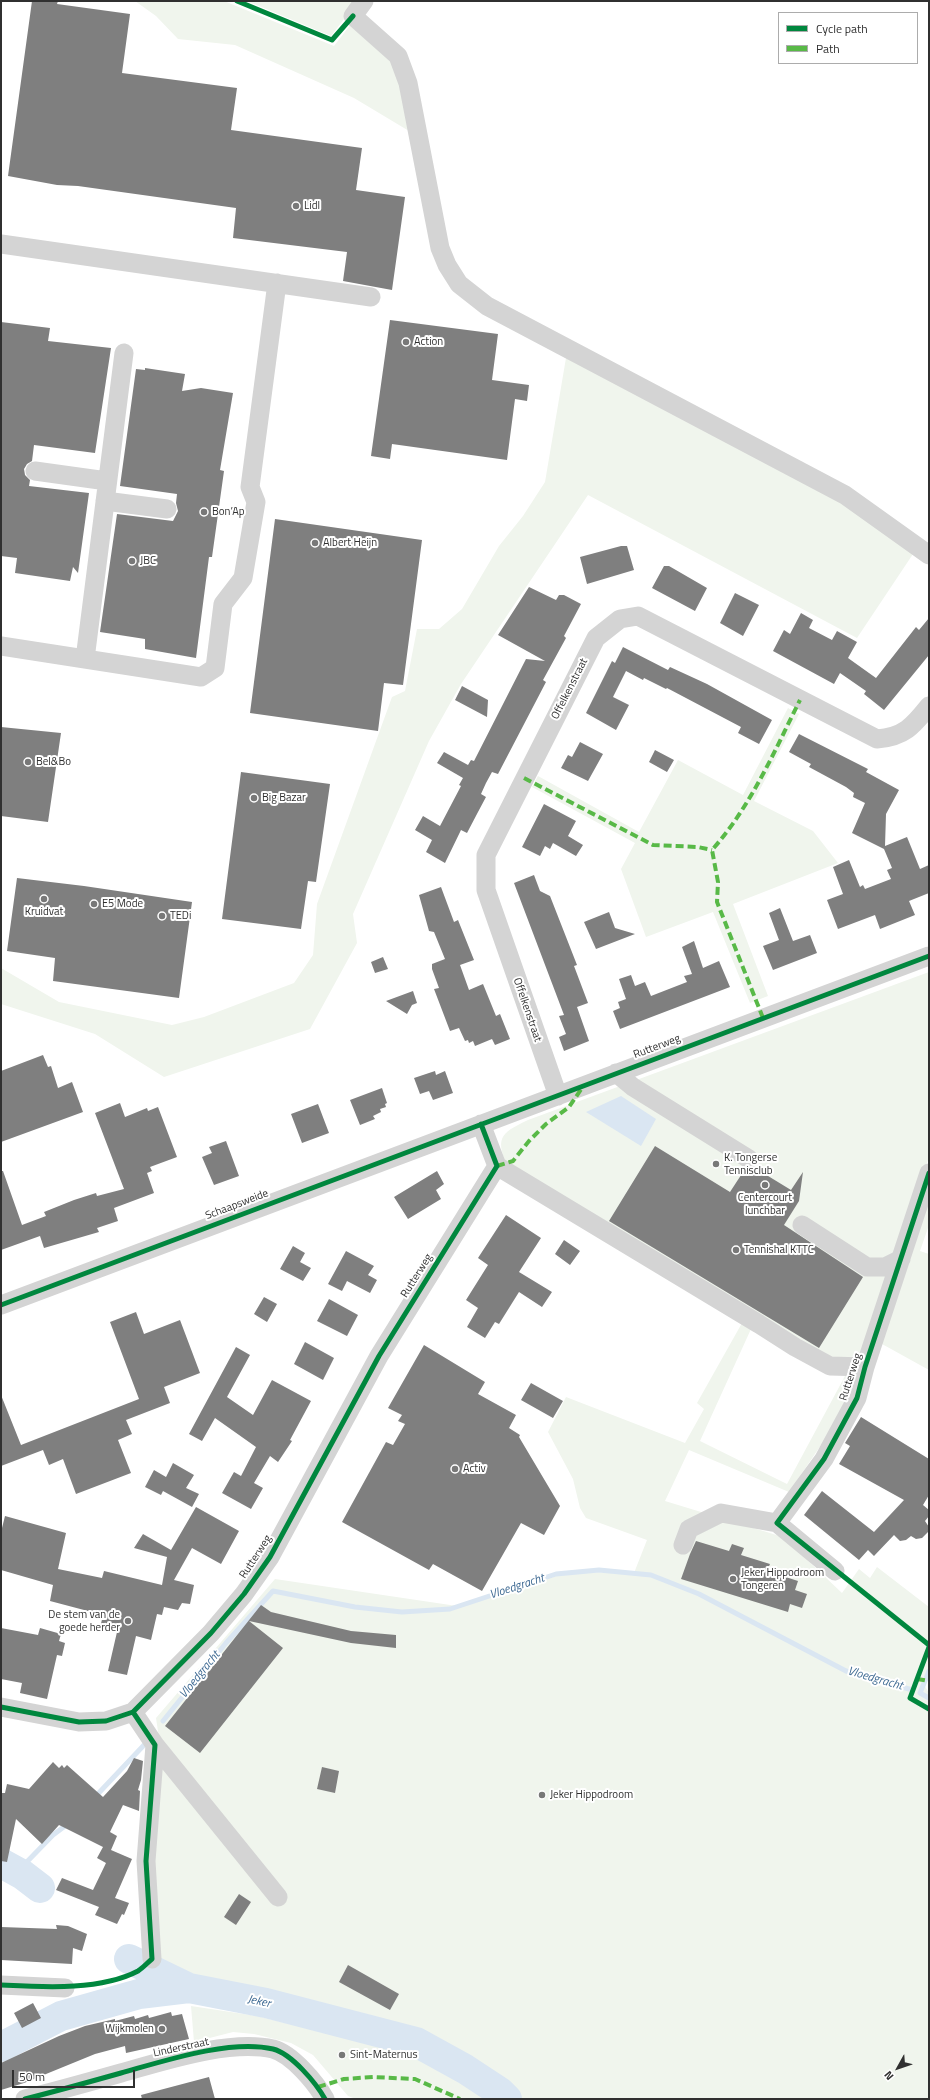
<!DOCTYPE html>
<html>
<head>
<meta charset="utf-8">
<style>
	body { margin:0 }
	#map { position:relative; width:930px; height:2100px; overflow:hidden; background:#fff; font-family:"Titillium Web",sans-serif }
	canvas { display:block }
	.frame { position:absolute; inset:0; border:2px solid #303030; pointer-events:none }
	.legend { position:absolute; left:778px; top:12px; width:140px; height:52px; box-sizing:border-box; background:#fff; border:1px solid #acacac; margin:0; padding:5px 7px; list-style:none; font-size:12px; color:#303030 }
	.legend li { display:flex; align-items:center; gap:8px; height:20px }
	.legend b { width:20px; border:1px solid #acacac }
	.north { position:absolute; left:878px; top:2048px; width:40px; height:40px; -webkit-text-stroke:3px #fff; paint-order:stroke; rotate:230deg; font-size:11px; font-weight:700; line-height:16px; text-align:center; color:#303030 }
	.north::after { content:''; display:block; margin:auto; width:14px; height:18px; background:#303030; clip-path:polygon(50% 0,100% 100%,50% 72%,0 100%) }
	.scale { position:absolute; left:12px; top:2070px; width:123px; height:18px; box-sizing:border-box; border:2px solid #303030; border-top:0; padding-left:5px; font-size:12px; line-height:14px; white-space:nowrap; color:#303030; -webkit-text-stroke:3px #fff; paint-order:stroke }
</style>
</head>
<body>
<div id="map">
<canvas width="930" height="2100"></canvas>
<div class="frame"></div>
<ul class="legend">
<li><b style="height:5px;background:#00873e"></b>Cycle path</li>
<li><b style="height:5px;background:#58b947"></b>Path</li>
</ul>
<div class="north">N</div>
<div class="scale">50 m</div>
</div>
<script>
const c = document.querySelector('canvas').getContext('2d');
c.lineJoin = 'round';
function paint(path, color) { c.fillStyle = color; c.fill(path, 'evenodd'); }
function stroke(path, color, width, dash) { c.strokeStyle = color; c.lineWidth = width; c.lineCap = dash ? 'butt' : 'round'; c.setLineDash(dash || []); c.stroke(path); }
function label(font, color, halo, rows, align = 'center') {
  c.font = font + ' "Titillium Web",sans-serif'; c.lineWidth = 4; c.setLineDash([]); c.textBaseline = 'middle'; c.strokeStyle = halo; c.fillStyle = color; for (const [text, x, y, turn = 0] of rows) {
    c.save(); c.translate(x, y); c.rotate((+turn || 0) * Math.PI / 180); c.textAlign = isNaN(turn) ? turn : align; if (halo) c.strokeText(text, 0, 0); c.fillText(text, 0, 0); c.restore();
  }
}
paint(new Path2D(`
	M135,1H224L334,46L351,24L393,58L402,83L409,131L354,98L235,45L178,39L156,16Z
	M247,1H358L331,36Z
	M567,352L848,501L915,551L857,638L588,495L461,684L429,741L353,914L357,943L310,1029L164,1077L95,1034L1,1004V968L59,1002L172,1025L204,1017L294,983L313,955L317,904L392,697L405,691L417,629H439L462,609L499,546L523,516L545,482Z
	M788,708L799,714L754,801L813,831L838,863L733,904L768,996L750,1003L713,912L646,937L621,869L635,843L532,787L538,776L639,832L678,760L743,795Z
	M929,972V1157L860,1354L851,1360L841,1363L508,1169C496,1139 498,1134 528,1120Z
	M929,1186V1225L920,1251L929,1254V1370L882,1344Z
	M742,1323L751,1329L700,1441L787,1484L845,1376L855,1379L832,1429L789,1492L689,1450L665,1501L783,1537L842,1593L859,1569L870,1578L877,1567L929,1607V1669L923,1683L929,1693V2099H521L508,2085L444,2042L406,2030L287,1999L197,1978L156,1963L149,1853L159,1738L156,1718L275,1579L457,1606L505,1593L568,1572L634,1573L647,1540L586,1518L580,1508L573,1479L548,1432L566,1397L685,1443L704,1409L697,1403Z
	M191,2006L257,2016L389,2049L445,2070L487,2099H356L348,2096L313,2055L291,2043L254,2034L233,2032L194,2042Z`), '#f0f5ed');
paint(new Path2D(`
	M621,1096L656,1119L641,1146L586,1112Z`), '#dae6f2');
stroke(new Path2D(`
	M929,1671L920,1693L929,1698
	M163,1721L226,1643L273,1591L355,1607L402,1612L450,1609L556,1574L599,1570L651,1575L699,1594L846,1671L909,1689
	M94,1798L145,1744
	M17,1872L53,1835L69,1823`), '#dae6f2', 5);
stroke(new Path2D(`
	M1,1863L23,1875L40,1888
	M129,1959L189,1988
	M1,2047L61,2016L139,1994L189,1988L266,2003L416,2042L465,2069L500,2092L507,2099`), '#dae6f2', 30);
paint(new Path2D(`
	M32,1H58L57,4L130,14L122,73L237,88L231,130L362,148L356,190L405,197L392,290L343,281L347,252L233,238L236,208L78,186L57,185L8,176Z
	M390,320L498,334L492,380L529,385L527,401L515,399L507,460L392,444L390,459L371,456Z
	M1,322L50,328L48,341L111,348L95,453L34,445L32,461L27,464L24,469L25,475L30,480L29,486L89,493L78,573L73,567L70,581L15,573L17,558L1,556Z
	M145,368L185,374L182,391L201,388L233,393L220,470L224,471L212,557H209L196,658L145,649V639L100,632L117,514L173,521L178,511L176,503L177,494L120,486L136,369L145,370Z
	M275,519L422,540L403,685L384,683L378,731L250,713Z
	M621,546H627L634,570L587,584L580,557Z
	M664,566H669L707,588L695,611L652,588Z
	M529,587L556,600L559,595H564L581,604L564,636L566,638L543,680L546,682L498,774L492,772L486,783L481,794L486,797L478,812L467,833L461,830L445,863L426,852L432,840L415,830L423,816L440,826L461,786L459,785L463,778L437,763L444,752L468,765L471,760L474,761L526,659L545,661L498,635Z
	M735,593L759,605L743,636L720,623Z
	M801,613L813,620L809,628L832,640L837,631L857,642L848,658L876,678L916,627L919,630L929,618V655L884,710L864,694L866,691L840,673L834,684L773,651L784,630L790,634Z
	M623,647L668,670L670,667L707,684L772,720L759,744L738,733L741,727L667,688L666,689L644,678L643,680L626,671L613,697L629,705L616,730L586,713L612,661L615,663Z
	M462,686L488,700L487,717L455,700Z
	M1,727L61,733L48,822L1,816Z
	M799,734L868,769L866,772L899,790L886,814L885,846L907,837L920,869L929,865V893L909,901L915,915L880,929L875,915L838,929L827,900L843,894L833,867L849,860L860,887L863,885L865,889L891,879L887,870L892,868L884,849L852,833L865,803L853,797L854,793L846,787L809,767L811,764L789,752Z
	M580,742L603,754L588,781L561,768L568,755L572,757Z
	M655,750L674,760L667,772L649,762Z
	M241,772L330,784L316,882L308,881L301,929L222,919Z
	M544,804L576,821L568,836L583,845L576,856L553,843L550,849L545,846L540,856L522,847Z
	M534,875L540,891L550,896L577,965L574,966L588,1003L577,1007L589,1041L564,1051L559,1037L566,1034L559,1016L564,1015L514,883Z
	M17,878L84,886L192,902L179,998L53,981L55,958L7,951Z
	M441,887L454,922L458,920L474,960L460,965L469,990L483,984L496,1016L500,1014L510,1039L495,1045L492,1039L475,1046L473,1041L469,1043L468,1040L465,1041L459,1028L450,1031L434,989L439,988L432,969V964L445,959L434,932L429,931L419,895Z
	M780,908L793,941L810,935L817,953L773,970L763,946L779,940L769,913Z
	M609,912L615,928L635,934L596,949L584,922Z
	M694,941L703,968L719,961L730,987L620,1029L613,1011L620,1008L618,1002L626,999L619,979L631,975L635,986L645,982L651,996L687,982L684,976L692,974L682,947Z
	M383,957L388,969L375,973L371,962Z
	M413,991L417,1003L412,1005L407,1014L386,1001Z
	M43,1055L48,1067L51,1066L58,1088L72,1082L83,1112L1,1142V1071Z
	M435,1071L436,1075L445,1071L453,1093L433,1100L429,1091L420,1094L414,1078Z
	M382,1088L387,1103L385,1104L386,1107L380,1109L381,1112L373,1116L375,1119L360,1125L350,1100Z
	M120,1103L125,1117L147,1108L148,1111L158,1107L177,1157L150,1167L152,1171L147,1173L154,1193L114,1208L118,1221L97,1228L99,1232L44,1248L40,1236L1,1250V1171H3L22,1225L46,1216L44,1212L74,1200L96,1193L97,1196L124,1189L95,1113Z
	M318,1104L329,1133L302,1143L291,1114Z
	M226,1141L239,1176L214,1185L202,1157L212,1153L209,1147Z
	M655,1146L730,1192L745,1169L755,1168L791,1190L803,1172L799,1201L784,1225L863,1277L819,1348L609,1221Z
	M437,1171L444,1184L436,1190L441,1199L408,1219L394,1197Z
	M506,1215L541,1238L519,1272L552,1292L542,1307L519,1292L499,1324L495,1322L485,1338L467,1327L478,1308L466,1300L488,1265L478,1258Z
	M564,1240L580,1251L570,1265L555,1254Z
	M293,1246L305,1253L300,1262L311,1268L303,1281L280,1269Z
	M346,1251L374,1266L368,1275L377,1280L370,1293L347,1281L342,1291L328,1284Z
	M264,1297L277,1304L267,1322L254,1314Z
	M329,1299L358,1315L347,1336L317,1321Z
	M136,1312L144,1334L180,1320L200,1373L164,1387L170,1403L126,1420L132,1434L118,1440L131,1473L76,1494L63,1459L49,1465L43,1450L1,1466V1395L21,1445L139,1399L110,1322Z
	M305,1342L334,1358L323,1380L294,1364Z
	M424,1345L485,1382L478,1394L516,1415L509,1428L520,1435L519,1437L560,1506L544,1535L521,1523L482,1591L433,1564L429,1570L342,1522L386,1442L393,1445L405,1424L398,1421L402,1415L388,1408Z
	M236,1347L250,1355L227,1397L253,1415L272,1380L311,1401L290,1440L292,1441L278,1462L270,1456L254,1483L263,1488L251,1509L222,1493L234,1472L241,1476L256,1447L215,1418L202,1441L189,1434Z
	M531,1383L563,1401L553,1418L521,1400Z
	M861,1417L929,1459V1495L923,1505L929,1510V1516L925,1521L929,1527L928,1532L922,1538L916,1539L911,1536L906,1540L900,1541L894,1535L874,1556L868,1550L859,1560L804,1515L822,1491L874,1532L904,1500L839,1464L850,1446L845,1443Z
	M173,1463L194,1475L186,1488L199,1494L192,1507L163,1491L161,1495L145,1487L154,1470L166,1477Z
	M196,1507L239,1531L221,1564L192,1548L174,1580L194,1585L190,1604L182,1603L178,1610L164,1607L162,1615L157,1614L151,1640L136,1636L127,1675L108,1671L117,1632L100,1628L103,1615L50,1601L53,1585L1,1570V1532L5,1516L66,1533L58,1569L102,1578L104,1571L162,1585L167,1557L134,1548L143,1534L171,1550Z
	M696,1541L729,1551L732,1544L744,1548L741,1555L770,1564L767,1571L798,1581L795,1590L807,1594L802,1608L790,1604L788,1612L681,1579L690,1554Z
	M261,1605L271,1612L351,1631L396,1635V1648L351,1643L249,1621L283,1648L200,1753L165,1726Z
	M1,1628L38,1635L40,1628L61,1634L59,1641L65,1643L62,1656L57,1655L47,1699L20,1693L22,1683L1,1679Z
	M134,1758L143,1761L141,1780L138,1790L140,1791L139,1811L123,1805L110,1832L117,1836L111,1850L132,1859L115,1898L129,1903L124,1915L122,1914L117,1924L95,1915L99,1907L56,1890L62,1878L93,1890L106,1863L97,1858L103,1847L59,1825L42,1844L16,1819L7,1862L1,1861V1793H5L7,1784L29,1789L53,1762L59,1768L62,1765L64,1768L67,1765L103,1797L127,1771Z
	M322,1767L339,1771L335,1793L317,1789Z
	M239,1894L251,1902L236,1925L224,1917Z
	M56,1925L68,1926L87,1934L82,1951L73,1948L72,1964L1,1960V1927L57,1929Z
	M348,1965L399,1994L390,2010L339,1982Z
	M33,2003L41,2018L22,2028L14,2013Z
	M171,2012L172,2016L182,2014L189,2039L126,2053L125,2046L95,2054L24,2083L1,2090V2063L59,2036L85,2026L115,2019V2021L134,2016L135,2019L148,2015L149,2018Z
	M209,2077L215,2099H142L141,2095Z`), '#7f7f7f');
stroke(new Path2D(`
	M364,1L353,16L398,56L408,83L440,248L447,265L459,284L487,306L845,495L929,555
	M1,244L371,297
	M35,471L107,481
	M105,501L167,509
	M1,646L201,677L215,668L223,604L243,578L256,502L250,487L277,283
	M85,659L124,353
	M616,1073L633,1087L749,1159
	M558,1096L486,890V855L596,638L620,619L638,616L877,739C904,737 913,726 929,706
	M497,1166L759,1324L795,1347L830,1366L865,1367
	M802,1225L867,1267H885L901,1259
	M1,1305L929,956
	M777,1523L824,1459L857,1398L865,1367L929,1173
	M683,1545L689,1529L721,1513L777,1523L835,1571
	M1,1707L79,1722L106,1721L133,1712L211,1633L244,1594L270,1557L379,1356L497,1166L481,1124
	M133,1712L155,1745L278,1897
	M152,1959L146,1861L155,1745
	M1,1985L65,1988
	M25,2099C57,2091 89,2082 121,2073C164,2061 230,2039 273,2049C292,2054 316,2083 325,2099`), '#d4d4d4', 19);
stroke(new Path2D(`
	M524,778L653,845L698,847L712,850
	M763,1018L717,902L718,882L712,850C751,806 774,752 800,700
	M497,1166L513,1161L529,1141L546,1124L569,1107L582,1088
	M917,1679L929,1681
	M318,2087L344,2079L373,2077L415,2079L460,2099`), '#58b947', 4, [8, 4]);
stroke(new Path2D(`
	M237,1L332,40L353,16
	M929,1173L865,1367L857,1398L824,1459L777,1523L929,1645
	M1,1305L929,956
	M929,1647L910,1698L929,1709
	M1,1707L79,1722L106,1721L133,1712L211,1633L244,1594L270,1557L379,1356L497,1166L481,1124
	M1,1985C42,1987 100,1991 138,1971C143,1968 147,1963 152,1959L146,1861L155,1745L133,1712
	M25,2099C57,2091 89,2082 121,2073C164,2061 230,2039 273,2049C292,2054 316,2083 325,2099`), '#00873e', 5);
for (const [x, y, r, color] of [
	[296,206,4,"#787878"],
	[406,342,4,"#787878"],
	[204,512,4,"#787878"],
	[315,543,4,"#787878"],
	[132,561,4,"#787878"],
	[28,762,4,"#787878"],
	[254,798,4,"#787878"],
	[44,899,4,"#787878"],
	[94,904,4,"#787878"],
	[162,916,4,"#787878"],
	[716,1164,4,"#787878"],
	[765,1185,4,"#787878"],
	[736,1250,4,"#787878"],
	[455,1469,4,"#787878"],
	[733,1579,4,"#787878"],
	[128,1621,4,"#787878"],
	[542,1795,4,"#787878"],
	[162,2029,4,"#787878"],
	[342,2055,4,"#787878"]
]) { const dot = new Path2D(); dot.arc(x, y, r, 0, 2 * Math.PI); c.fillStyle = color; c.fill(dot); stroke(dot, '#fff', 1.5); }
label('11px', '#303030', '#fff', [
	["Lidl",304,206],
	["Action",414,342],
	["Bon’Ap",212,512],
	["Albert Heijn",323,543],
	["JBC",140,561],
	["Bel&Bo",36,762],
	["Big Bazar",262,798],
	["E5 Mode",102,904],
	["Kruidvat",44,912,"center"],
	["TEDi",170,916],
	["K. Tongerse",724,1158],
	["Tennisclub",724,1171],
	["Centercourt",765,1198,"center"],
	["lunchbar",765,1211,"center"],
	["Tennishal KTTC",744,1250],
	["Activ",463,1469],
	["Jeker Hippodroom",741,1573],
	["Tongeren",741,1586],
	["De stem van de",120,1615,"right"],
	["goede herder",120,1628,"right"],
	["Jeker Hippodroom",550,1795],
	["Wijkmolen",154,2029,"right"],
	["Sint-Maternus",350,2055]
], 'left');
label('11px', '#303030', '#fff', [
	["Offelkenstraat",570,689,-63],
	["Offelkenstraat",527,1010,71],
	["Rutterweg",657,1047,-21],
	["Schaapsweide",237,1205,-21],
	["Rutterweg",417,1276,-58],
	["Rutterweg",851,1377,-72],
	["Rutterweg",256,1557,-57],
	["Linderstraat",181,2048,-12]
]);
label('italic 12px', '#3d6992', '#fff', [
	["Vloedgracht",517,1587,-18],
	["Vloedgracht",200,1675,-51],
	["Vloedgracht",875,1679,16],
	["Jeker",259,2002,12]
]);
</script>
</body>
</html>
